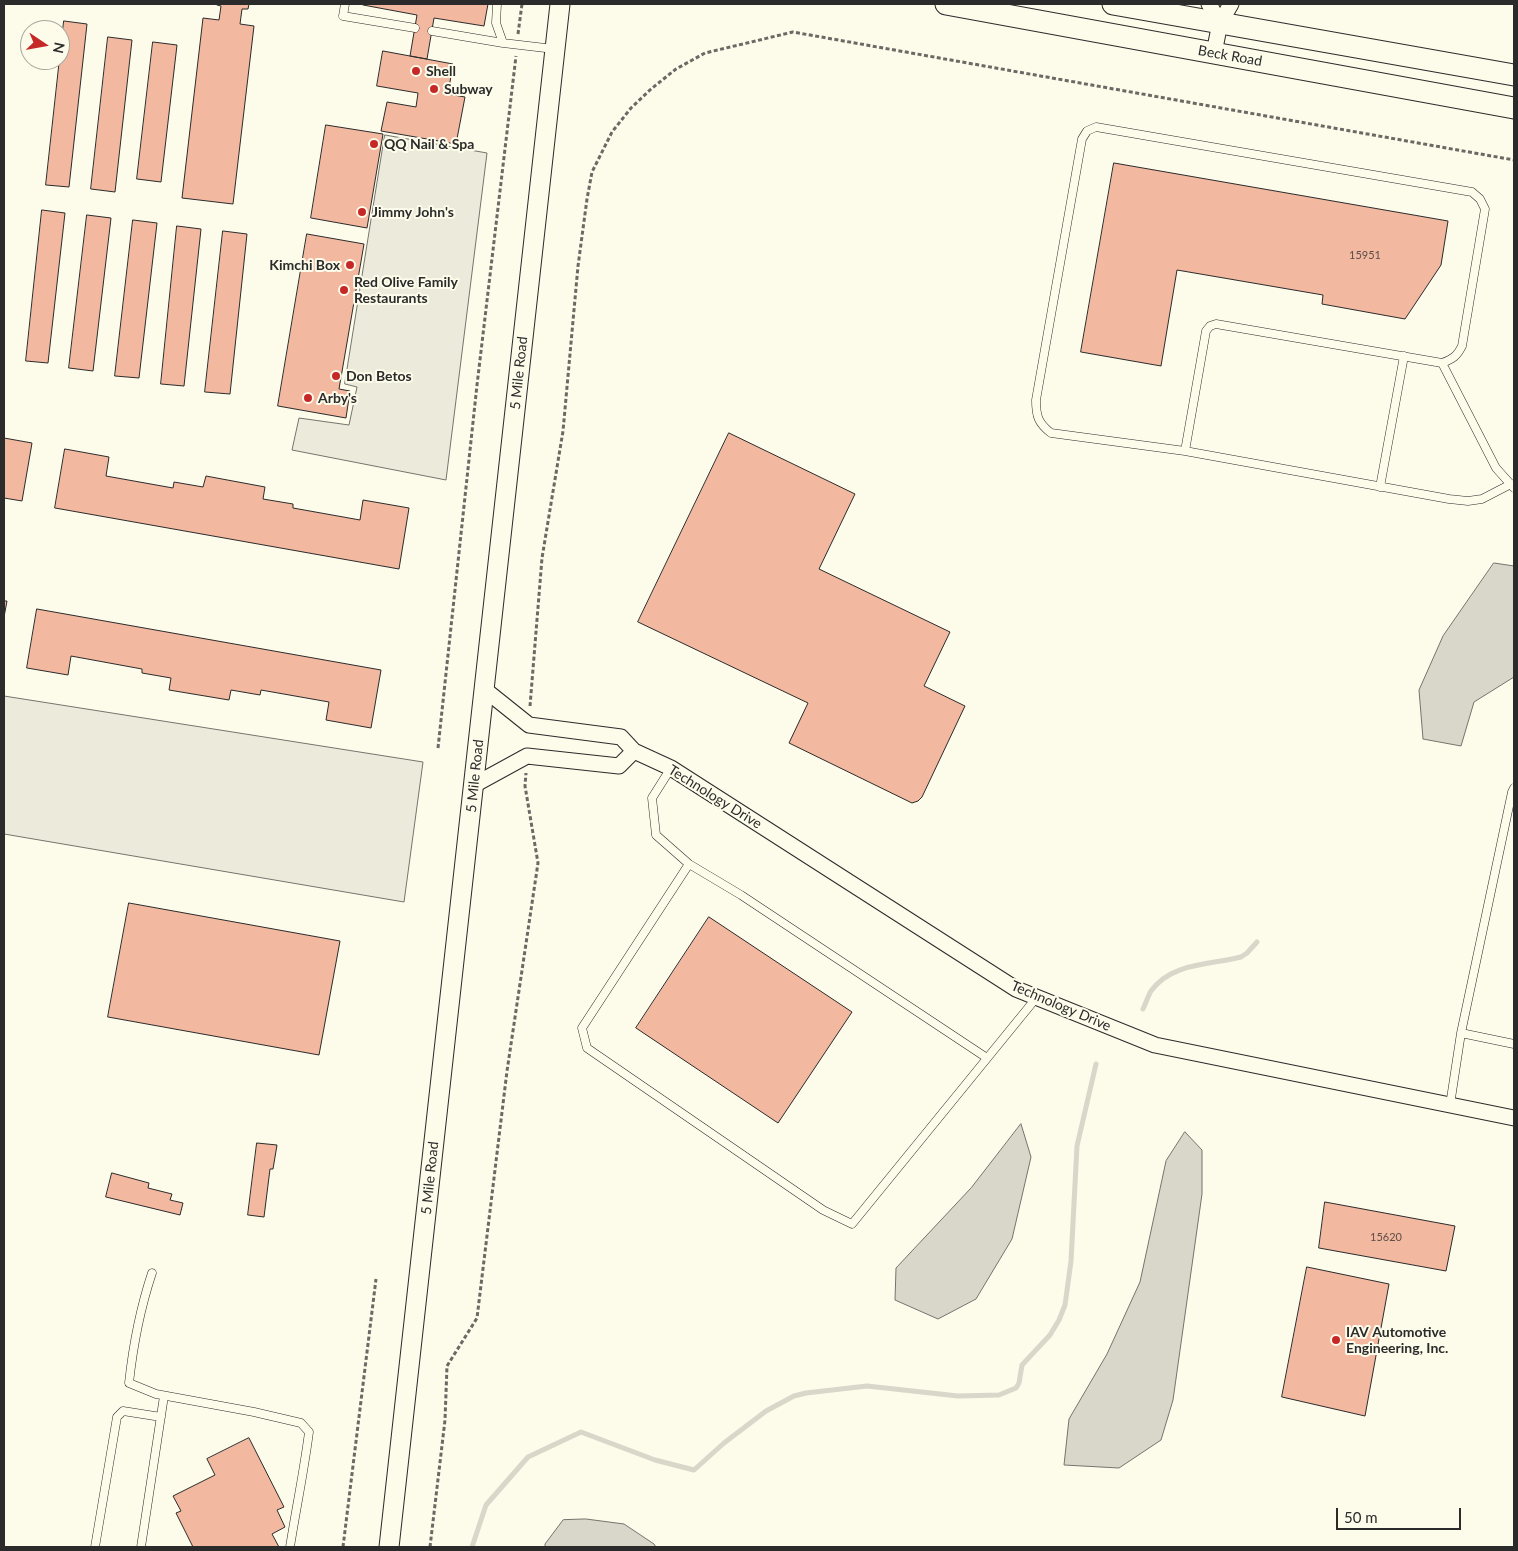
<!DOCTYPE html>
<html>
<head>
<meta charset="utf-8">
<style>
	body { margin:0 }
	#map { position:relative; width:1518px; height:1551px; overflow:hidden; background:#fdfbea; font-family:Lato,sans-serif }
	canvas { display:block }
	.frame { position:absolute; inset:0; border:5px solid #2b2b2b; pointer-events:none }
	.north { position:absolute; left:20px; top:20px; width:50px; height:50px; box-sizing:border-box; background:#fdfbea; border:1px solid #a9a89e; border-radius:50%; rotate:102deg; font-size:14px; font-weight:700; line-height:20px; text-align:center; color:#2b2b2b }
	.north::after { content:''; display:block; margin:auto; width:18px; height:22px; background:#c62828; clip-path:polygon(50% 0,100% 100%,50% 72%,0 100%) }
	.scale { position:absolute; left:1336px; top:1508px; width:125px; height:22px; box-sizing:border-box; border:2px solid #2b2b2b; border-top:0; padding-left:6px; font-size:15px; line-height:18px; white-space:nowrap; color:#2b2b2b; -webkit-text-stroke:4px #fdfbea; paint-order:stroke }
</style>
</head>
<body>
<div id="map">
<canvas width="1518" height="1551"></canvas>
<div class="frame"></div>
<div class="north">N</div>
<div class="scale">50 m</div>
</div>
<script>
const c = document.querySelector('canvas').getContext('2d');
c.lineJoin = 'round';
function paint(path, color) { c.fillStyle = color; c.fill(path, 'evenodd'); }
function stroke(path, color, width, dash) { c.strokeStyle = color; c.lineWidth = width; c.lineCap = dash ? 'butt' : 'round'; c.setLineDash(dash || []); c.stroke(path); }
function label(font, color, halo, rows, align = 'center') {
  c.font = font + ' Lato,sans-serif'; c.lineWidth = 4; c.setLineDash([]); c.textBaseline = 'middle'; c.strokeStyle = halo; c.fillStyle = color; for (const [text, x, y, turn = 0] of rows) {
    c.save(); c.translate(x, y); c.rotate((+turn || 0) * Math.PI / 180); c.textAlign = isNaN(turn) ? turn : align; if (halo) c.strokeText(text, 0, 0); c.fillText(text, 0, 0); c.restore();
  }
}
const green = new Path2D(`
	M4,696L423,762L404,902L4,834Z`);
paint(green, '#ecebdb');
stroke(green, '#74746e', 1);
const parking = new Path2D(`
	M385,135L487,153L446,480L292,450L299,418L349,425L357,387L345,384Z`);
paint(parking, '#eceadb');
stroke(parking, '#74746e', 1);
const water = new Path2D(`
	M1494,563L1514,566V677L1474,702L1461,746L1423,739L1419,690L1443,636Z
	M1021,1124L1031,1157L1012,1239L976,1299L938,1319L895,1300L896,1268L971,1188Z
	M1185,1132L1202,1150V1194L1173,1400L1161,1440L1119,1468L1064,1465L1069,1419L1107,1354L1140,1282L1166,1161Z
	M586,1519L624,1524L654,1544L656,1547H545V1544L563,1520Z`);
paint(water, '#d8d7c9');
stroke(water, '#74746e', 1);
stroke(new Path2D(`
	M1143,1009C1146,1003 1148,996 1151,991C1172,962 1211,965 1241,957L1247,953L1257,942
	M472,1547L486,1505L528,1457L581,1432L655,1460L694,1470L724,1443L766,1411L794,1396L806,1393L867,1386L958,1396L999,1395L1016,1388L1019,1383L1022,1365L1050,1335L1059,1320L1065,1305L1071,1261L1077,1146L1096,1064`), '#d8d7c9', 5);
const building = new Path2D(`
	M217,4H249L248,9H242L240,24L254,26L233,204L182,198L203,18L219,20L221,6L217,5Z
	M363,4H488L484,26L434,18L427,59L410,56L417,15L363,5Z
	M64,21L87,24L69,187L46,185Z
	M108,37L132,40L115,192L91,189Z
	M153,42L177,45L161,182L137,179Z
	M383,51L453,64L448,94L465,97L456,144L381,131L387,102L416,107L418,93L377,86Z
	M326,125L383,134L367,228L311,218Z
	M1114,163L1448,221L1441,265L1405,319L1322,304L1323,295L1177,270L1161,366L1081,352Z
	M42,210L65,213L48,363L26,361Z
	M87,215L111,218L93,371L69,368Z
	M133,220L157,223L139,378L115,376Z
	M177,226L201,229L184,386L161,384Z
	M223,231L247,234L230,394L205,392Z
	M307,234L364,244L339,389L350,391L346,418L278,406Z
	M729,433L855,494L819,569L950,632L924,686L965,706L922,797L918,801L912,803L789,743L808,703L638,622Z
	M4,438L32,443L22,501L4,498Z
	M65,449L109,457L106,476L173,488L174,482L203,487L206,476L265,487L263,499L293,504V508L360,520L363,500L409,508L399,569L55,508Z
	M4,601H7L4,617Z
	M37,609L381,670L371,728L326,720L329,702L261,690L260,695L231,690L229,700L169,690L171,678L142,673V669L71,656L68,675L27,668Z
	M129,903L340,941L319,1055L108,1017Z
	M709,917L852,1012L778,1123L636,1028Z
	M257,1143L277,1145L273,1169H270L264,1217L248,1215Z
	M112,1173L149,1183L148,1188L172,1194L170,1200L183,1203L180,1215L106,1197Z
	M1325,1202L1455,1226L1446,1271L1319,1248Z
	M1307,1267L1389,1284L1365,1416L1282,1397Z
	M249,1438L284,1507L277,1510L285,1527L272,1534L279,1547H193L176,1513L181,1511L173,1496L215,1475L207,1459Z`);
paint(building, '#f2b8a0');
stroke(building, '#2b2b2b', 1);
const service = new Path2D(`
	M345,4L343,16L415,28
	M497,4L496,23L503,43L554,49
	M432,31L503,43
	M1096,127L1472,192L1480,199L1485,209L1462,346C1457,356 1453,359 1442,363L1216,324L1210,326L1206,331L1185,451L1051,433C1038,423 1036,416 1036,400L1082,139L1087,131Z
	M1442,363L1496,468L1514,488
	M1185,451L1449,499L1468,501L1482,499L1511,484
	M1380,487L1404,356
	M671,768L652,798L656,835L689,864L582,1028L587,1048L823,1210L852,1224L1037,997
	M689,864L741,895L987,1058
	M1461,1033L1514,1044
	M1450,1105L1461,1033L1512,792L1514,788
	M152,1273C140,1309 133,1346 129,1383L156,1394L254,1412L301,1423L309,1432C304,1471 296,1509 290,1547
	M95,1547L117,1417L123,1411L161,1417
	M141,1547L164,1396`);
const minor = new Path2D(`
	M1209,4L1220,23
	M1214,53L1220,23L1231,4
	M634,751L671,768L1016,989L1155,1045L1514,1118
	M474,785L527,756L619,766L634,751L621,737L529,725L484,689`);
const tertiary = new Path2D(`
	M389,1547L560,4`);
const secondary = new Path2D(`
	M946,4L1514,108
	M1113,4L1514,75`);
stroke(service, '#2b2b2b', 9);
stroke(minor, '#2b2b2b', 17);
stroke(tertiary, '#2b2b2b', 21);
stroke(secondary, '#2b2b2b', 23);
stroke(new Path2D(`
	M518,34L522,4
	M530,706L542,558L563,431L578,266L587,199L592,172L612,132L631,108L651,89L676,69L705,53L793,32L1514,160
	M438,748L477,385L516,56
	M343,1547L376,1279
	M430,1547L445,1420L447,1366L477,1318L507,1071L538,863L525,786L526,773`), '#6a6964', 3, [4, 2.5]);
stroke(service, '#fdfbea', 8);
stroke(minor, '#fdfbea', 15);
stroke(tertiary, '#fdfbea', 19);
stroke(secondary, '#fdfbea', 21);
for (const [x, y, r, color] of [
	[416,71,5,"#c62828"],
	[434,89,5,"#c62828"],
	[374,144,5,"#c62828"],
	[362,212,5,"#c62828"],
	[350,265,5,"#c62828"],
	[344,290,5,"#c62828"],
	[336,376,5,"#c62828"],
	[308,398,5,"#c62828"],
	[1336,1340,5,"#c62828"]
]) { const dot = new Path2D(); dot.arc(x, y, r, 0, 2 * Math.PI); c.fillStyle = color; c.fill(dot); stroke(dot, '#fdfbea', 2); }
label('11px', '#5d4e48', null, [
	["15951",1365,255],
	["15620",1386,1237]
]);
label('14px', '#2b2b2b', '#fdfbea', [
	["Beck Road",1230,56,10],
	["5 Mile Road",519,373,-84],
	["5 Mile Road",475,776,-84],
	["Technology Drive",715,797,32],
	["Technology Drive",1061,1006,23],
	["5 Mile Road",430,1178,-84]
]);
label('bold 14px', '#2b2b2b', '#fdfbea', [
	["Shell",426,71],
	["Subway",444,89],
	["QQ Nail & Spa",384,144],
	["Jimmy John's",372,212],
	["Kimchi Box",340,265,"right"],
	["Red Olive Family",354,282],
	["Restaurants",354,298],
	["Don Betos",346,376],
	["Arby's",318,398],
	["IAV Automotive",1346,1332],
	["Engineering, Inc.",1346,1348]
], 'left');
</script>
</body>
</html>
